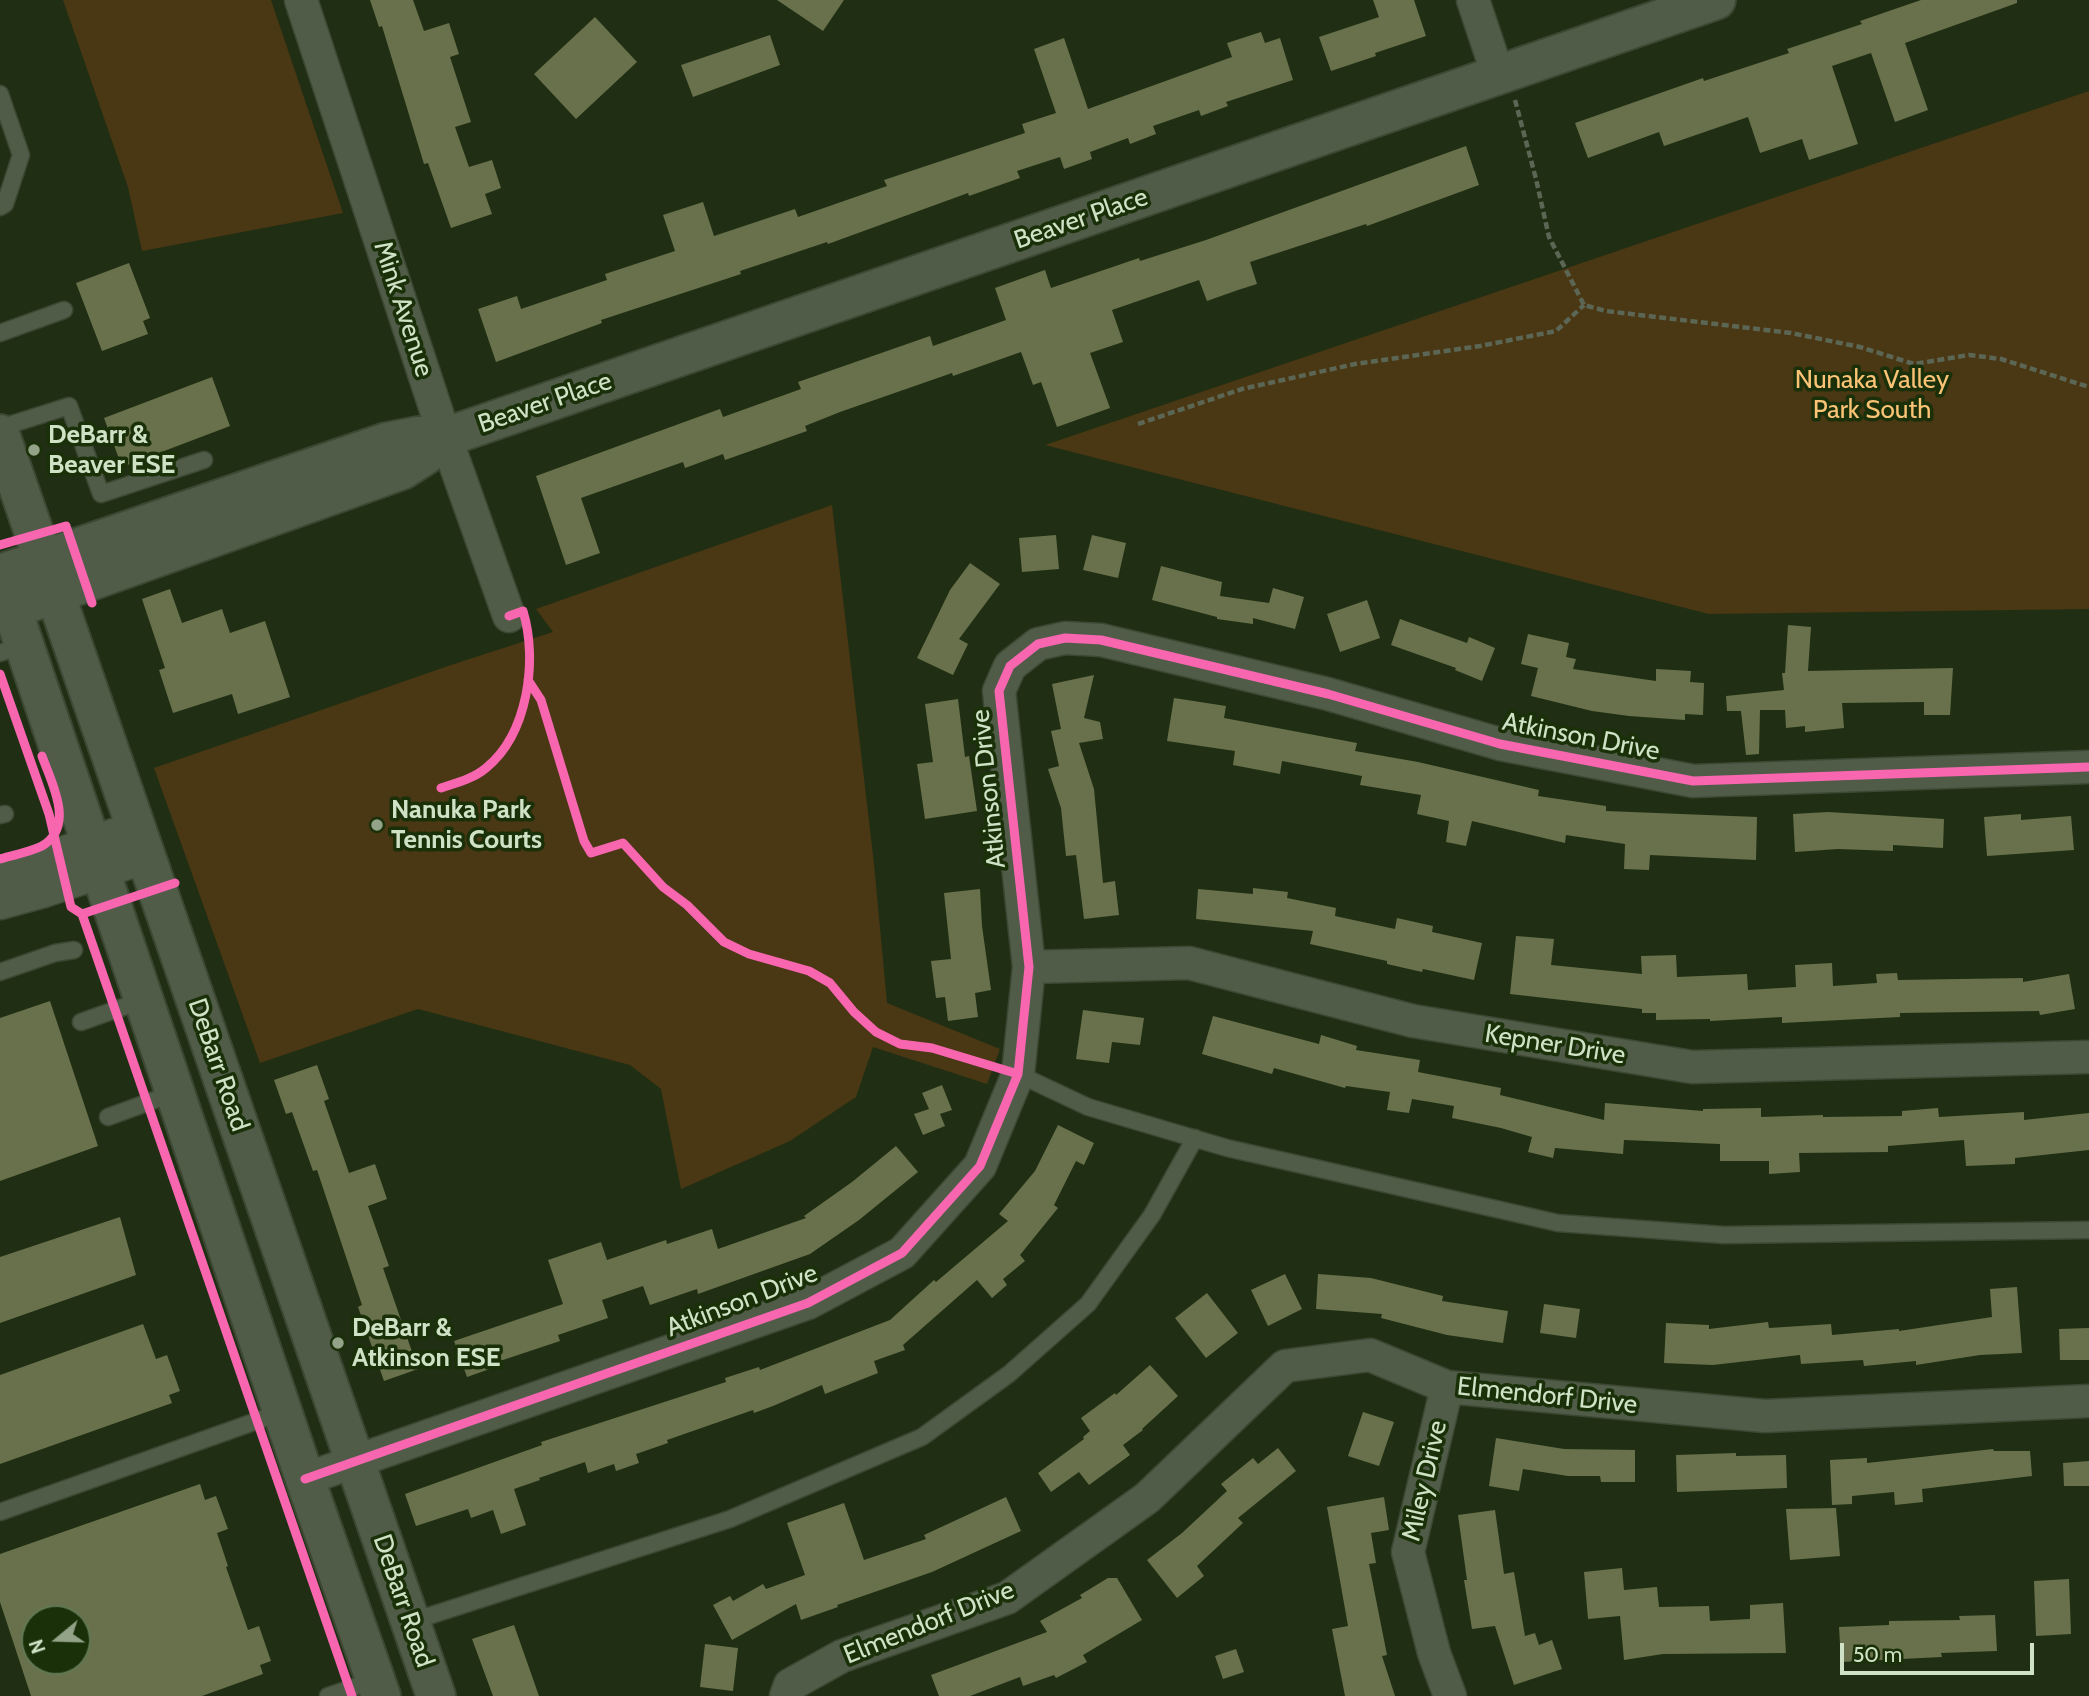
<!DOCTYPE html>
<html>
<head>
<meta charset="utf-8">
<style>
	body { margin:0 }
	#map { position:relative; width:2089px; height:1696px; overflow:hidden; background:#202f13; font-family:Cabin,sans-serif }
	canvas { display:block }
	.north { position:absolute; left:21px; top:1605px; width:70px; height:70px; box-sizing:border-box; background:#1a3009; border:2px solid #627754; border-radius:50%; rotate:251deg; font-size:19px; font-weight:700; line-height:28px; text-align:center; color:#cfe2c5 }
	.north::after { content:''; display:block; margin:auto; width:24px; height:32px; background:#92a387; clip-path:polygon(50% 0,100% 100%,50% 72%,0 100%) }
	.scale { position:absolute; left:1840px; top:1643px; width:194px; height:32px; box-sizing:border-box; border:4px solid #cfe2c5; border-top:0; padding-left:9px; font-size:21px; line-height:24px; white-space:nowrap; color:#cfe2c5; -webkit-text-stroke:5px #1a3009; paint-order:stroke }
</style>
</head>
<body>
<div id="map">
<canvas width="2089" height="1696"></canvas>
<div class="north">N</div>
<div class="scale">50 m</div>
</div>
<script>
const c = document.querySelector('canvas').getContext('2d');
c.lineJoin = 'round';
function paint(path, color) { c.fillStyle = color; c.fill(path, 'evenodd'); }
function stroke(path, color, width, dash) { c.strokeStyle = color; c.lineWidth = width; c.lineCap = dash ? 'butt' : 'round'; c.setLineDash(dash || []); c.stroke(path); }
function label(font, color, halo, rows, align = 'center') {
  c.font = font + ' Cabin,sans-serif'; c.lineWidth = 7; c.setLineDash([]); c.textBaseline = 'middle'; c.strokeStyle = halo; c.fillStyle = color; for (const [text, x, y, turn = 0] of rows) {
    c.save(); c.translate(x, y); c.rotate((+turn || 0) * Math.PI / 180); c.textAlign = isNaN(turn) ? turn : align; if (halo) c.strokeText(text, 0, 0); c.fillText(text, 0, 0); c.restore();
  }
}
paint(new Path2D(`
	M63,0H271L343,213L142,251L128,187Z
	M2089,91V609L1709,614L1045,445Z
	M832,505L874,864L887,1003L1000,1049L987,1084L873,1047L856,1097L790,1141L681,1189L661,1089L630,1065L418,1009L260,1063L154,768L454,664L553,632L536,609Z`), '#4a3714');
paint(new Path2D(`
	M370,0H413L424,31L449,23L459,54L450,57L471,122L455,127L469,167L492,160L501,188L485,194L492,214L451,228L428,163L424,164L382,26L379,27Z
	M777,0H844L823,31Z
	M1373,0H1414L1426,36L1375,53L1376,56L1331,71L1319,37L1379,17Z
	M1921,0H2017V3L1905,43L1928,110L1895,122L1871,53L1832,66L1858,144L1809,160L1802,139L1760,153L1748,117L1664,146L1659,132L1588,158L1575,123L1703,78L1704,81L1789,53L1787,49L1862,24L1860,21Z
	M595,17L637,62L576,119L534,74Z
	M1261,32L1265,43L1280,38L1293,80L1226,102L1228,106L1201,116L1199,110L1153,126L1156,134L1130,144L1128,138L1090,152L1092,159L1064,169L1060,157L1017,171L1020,178L969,196L968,193L828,244L827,242L740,271L741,274L601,320L602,323L496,362L478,309L517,296L521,309L607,280L605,274L675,251L663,215L703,202L714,236L795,209L798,217L887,186L884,180L1025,133L1022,124L1056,113L1034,49L1064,38L1088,109L1232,57L1227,43Z
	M770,35L780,65L693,97L681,65Z
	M1466,146L1479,185L1367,226L1366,224L1250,262L1257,284L1238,290L1207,301L1199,280L1112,310L1123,342L1090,353L1110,408L1057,427L1041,382L1033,385L1021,352L953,376L952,373L840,412L805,426L807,431L725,460L723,454L685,468L683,462L581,498L600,553L566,565L536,476L720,409L723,417L801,389L798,382L930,336L933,346L1006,320L995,288L1045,270L1051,288L1139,258L1140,261L1206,240Z
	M129,263L150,318L143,321L148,334L102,351L76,283Z
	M212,377L230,426L122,467L104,418Z
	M1056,535L1059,569L1022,572L1019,538Z
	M1092,535L1126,543L1118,578L1083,570Z
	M970,563L1000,584L959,639L968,644L953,675L917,658L950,590Z
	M1161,566L1222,582L1220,596L1269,603L1273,588L1304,597L1295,629L1253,618V624L1217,619V617L1152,600Z
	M170,589L182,623L222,609L230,633L265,621L290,697L238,714L232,694L173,713L159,670L165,668L142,599Z
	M1367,600L1380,638L1340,652L1327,614Z
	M1400,619L1467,643L1469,637L1495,648L1482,681L1455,670L1456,668L1391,645Z
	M1788,625L1811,627L1808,671L1953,668L1950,715H1924V702L1842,703L1844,728L1805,732V726L1786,728L1785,710H1760L1759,754L1746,755L1741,711H1727L1726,696L1784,690L1782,673H1785Z
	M1528,634L1569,643L1566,657L1576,659L1573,669L1656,681V669L1691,671L1690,682L1704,683L1703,715L1685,714V720L1629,716L1592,711L1531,696L1538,668L1521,664Z
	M1094,675L1084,718L1100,722L1103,739L1079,743L1094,789L1103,883L1115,881L1119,915L1084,919L1076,855L1066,856L1061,808L1048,769L1059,766L1051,731L1061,729L1052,684Z
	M1174,698L1226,706L1224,718L1357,743L1355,751L1418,762L1539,790L1538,796L1606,806V811L1757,817L1756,860L1650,855L1649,870L1624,869L1625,844L1566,835L1565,843L1472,821L1466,846L1446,842L1449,821L1417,814L1421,795L1360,785L1362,776L1282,761L1280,774L1233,765L1235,751L1167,741Z
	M958,699L965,757L969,756L977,811L925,819L917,764L933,762L925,704Z
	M1828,812L1944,819L1943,848L1893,845V851L1838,849L1795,852L1793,814Z
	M2021,814V820L2071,816L2074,850L1987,856L1984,817Z
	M1253,888L1288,892L1287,898L1336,908L1335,916L1395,929L1397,918L1433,926L1432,932L1482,943L1474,980L1423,969L1422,972L1387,964V961L1310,944L1313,931L1196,919L1198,889L1253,894Z
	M980,889L982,926L991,990L975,993L978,1017L948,1021L945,997L936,998L931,961L951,959L944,893Z
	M1516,936L1554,939L1551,965L1642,974L1641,956L1676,955L1677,977L1747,974L1748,990L1796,987L1795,965L1832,963L1833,986L1877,983L1876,974L1897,973L1898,980L2023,978V982L2069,974L2075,1009L2040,1015L2039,1011L1900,1013V1017L1782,1023V1017L1710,1021V1019L1656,1020V1013H1642V1009L1510,994Z
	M50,1001L98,1146L0,1181V1018Z
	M1083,1010L1144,1018L1140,1045L1112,1042L1109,1063L1076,1059Z
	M1213,1016L1319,1044L1321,1035L1357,1046L1356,1050L1420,1060L1418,1072L1501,1088L1500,1095L1604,1120L1605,1103L1703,1111V1109L1761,1108V1117L1823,1115V1117L1902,1116V1111L1938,1108L1939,1117L2024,1112V1120L2089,1113V1150L2015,1158V1164L1966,1166L1964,1140L1888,1146V1152L1799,1153L1800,1172L1769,1174V1161H1720V1144L1624,1140L1623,1154L1555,1148L1553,1158L1528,1152L1532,1137L1501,1128L1452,1118L1454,1106L1412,1099L1409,1113L1387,1110L1390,1092L1346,1086L1345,1088L1274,1068L1272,1074L1202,1054Z
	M317,1065L329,1099L324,1101L349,1173L375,1164L387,1199L368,1206L389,1266L383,1268L418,1369L384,1381L358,1307L362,1305L317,1170L313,1171L292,1112L286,1114L274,1080Z
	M942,1085L952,1110L940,1114L945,1126L923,1135L914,1114L929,1109L922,1093Z
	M1058,1125L1094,1143L1084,1165L1076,1161L1054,1205L1058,1208L1020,1255L1025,1261L1003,1279L1007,1285L992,1298L977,1280L903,1345L905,1350L874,1361L878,1373L825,1394L822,1385L773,1406L754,1413L753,1410L667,1440L668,1443L636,1454L639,1463L616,1471L614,1464L588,1473L585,1462L539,1478L540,1480L514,1489L526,1525L501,1534L493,1510L471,1518L468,1509L416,1526L405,1494L542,1445L541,1442L726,1382L725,1378L759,1367L760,1370L890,1320L934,1280L936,1282L1008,1221L999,1214L1035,1171Z
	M896,1146L918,1172L859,1220L810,1254L698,1294L697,1289L650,1305L643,1286L602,1300L608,1318L558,1335L560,1341L500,1361L501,1365L467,1377L454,1341L563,1304L548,1260L601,1242L607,1260L666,1240L667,1244L712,1229L718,1249L806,1218L804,1216L852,1182Z
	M120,1217L136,1275L0,1323V1257Z
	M1285,1274L1302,1309L1268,1326L1251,1290Z
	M1318,1274L1371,1278L1443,1296L1442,1301L1508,1311L1503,1343L1447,1335L1381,1318L1382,1314L1316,1309Z
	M2017,1287L2022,1353L1980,1355L1916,1365V1361L1864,1366L1863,1360L1801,1364L1800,1355L1713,1365L1664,1363L1666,1323L1709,1325V1329L1768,1322L1769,1328L1831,1324L1832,1335L1899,1329V1331L1992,1317L1990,1289Z
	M1207,1293L1238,1333L1206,1358L1175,1318Z
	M1544,1304L1580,1309L1576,1338L1540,1333Z
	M143,1324L156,1359L167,1355L180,1391L169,1395L172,1403L0,1464V1375Z
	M2089,1328V1360H2060L2059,1329Z
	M1150,1365L1178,1396L1142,1429L1143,1430L1123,1445L1130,1455L1089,1485L1079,1472L1051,1492L1038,1473L1084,1439L1083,1437L1090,1431L1081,1418L1115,1393L1116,1395Z
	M1363,1412L1394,1422L1379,1466L1348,1456Z
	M1496,1438L1564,1449L1635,1450V1482H1601L1600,1476H1568L1523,1469L1519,1491L1489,1486Z
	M1278,1448L1296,1471L1238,1518L1243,1523L1197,1566L1204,1576L1177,1598L1147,1560L1182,1533L1227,1491L1221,1484L1253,1458L1258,1464Z
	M1993,1449L1994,1451H2030L2032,1476L1922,1489L1923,1502L1895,1505L1894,1492L1852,1496V1504L1832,1505L1830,1460L1867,1458V1463Z
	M1736,1453V1456L1786,1455L1787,1488L1677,1492L1676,1455Z
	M2089,1461V1486H2064L2063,1463Z
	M200,1484L205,1500L216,1496L228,1529L217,1533L228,1566L226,1567L248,1630L259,1626L271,1661L260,1665L263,1674L202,1696H31L0,1602V1554ZM35,1619H77V1661H35Z
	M1006,1497L1021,1531L932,1572L837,1605L838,1607L801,1620L796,1604L732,1640L713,1605L730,1596L733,1601L763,1584L766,1589L805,1575L787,1523L844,1503L864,1560L926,1539L924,1535Z
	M1384,1497L1389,1530L1371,1533L1376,1563L1369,1564L1387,1655L1382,1656L1395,1696H1345L1332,1629L1348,1626L1327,1507Z
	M1836,1508L1840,1556L1790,1560L1786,1509Z
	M1495,1510L1504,1574L1514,1572L1525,1636L1535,1633L1539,1645L1552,1640L1562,1669L1514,1685L1495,1626L1472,1629L1464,1580H1467L1458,1515Z
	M1622,1568L1624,1590L1657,1587L1659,1607L1709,1606L1710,1621L1750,1619V1605L1783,1603L1786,1653L1663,1654L1624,1660L1620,1616L1588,1619L1584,1572Z
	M1108,1578H1117L1142,1620L1083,1655L1087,1662L1056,1678L1054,1675L1023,1686L1020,1677L970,1696H939L931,1675L1047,1632L1040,1621L1082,1598L1080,1595Z
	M2069,1579L2071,1634L2036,1636L2034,1581Z
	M1995,1615L1997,1651L1941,1653L1942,1657L1841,1662L1839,1627L1889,1625V1621L1960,1620L1959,1616Z
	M514,1625L539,1696H493L472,1639Z
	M705,1644L738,1648L733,1691L700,1687Z
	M1236,1649L1244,1672L1223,1679L1215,1656Z`), '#68714b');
const service = new Path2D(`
	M0,94L21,155L5,204L0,207
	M0,333L64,310
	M0,428L69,406L101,494L204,460
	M0,653L24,645
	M0,815L5,814
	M0,972L55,953L74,950
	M81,1022L143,1000
	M1018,1074L1088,1107L1227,1148L1558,1223L1724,1235L2089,1230
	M108,1117L174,1093
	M0,1512L282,1412
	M410,1622L730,1519L922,1437L1009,1374L1088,1304L1152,1215L1195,1138
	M328,1696L375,1680`);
const minor = new Path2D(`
	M301,0L438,416L509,616
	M1473,0L1498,75
	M0,875L136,827
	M0,903L44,891L146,857
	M1029,967L1189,963L1413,1021L1692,1067L2089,1057
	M1447,1387L1408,1552L1434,1653L1450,1696
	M305,1479L808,1303L902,1253L980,1166L1018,1074L1029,967L999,691L1010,666L1038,644L1065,638L1101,640L1328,694L1500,744L1693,781L2089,767
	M786,1696L790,1685L842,1656L1007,1598L1147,1498L1285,1366L1370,1355L1447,1387L1765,1416L2089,1401`);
const tertiary = new Path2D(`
	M0,574L387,442L418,436L446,437
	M12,609L402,470L424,456L446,437L1716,0`);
const secondary = new Path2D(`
	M0,434L436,1696
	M0,573L305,1479L381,1696`);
stroke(service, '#3c4833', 19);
stroke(minor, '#3c4833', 35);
stroke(tertiary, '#3c4833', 42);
stroke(secondary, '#3c4833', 42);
stroke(new Path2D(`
	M1515,100L1536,179L1549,237L1584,305L1606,311L1791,333L1860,347L1914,364L1969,355L2001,359L2089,387
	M1138,424L1242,389L1355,364L1480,346L1556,331L1584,305`), '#5c6654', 4.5, [7, 3.5]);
stroke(service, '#505c48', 16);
stroke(minor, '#505c48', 32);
stroke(tertiary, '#505c48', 38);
stroke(secondary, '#505c48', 38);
stroke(new Path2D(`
	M0,545L66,526L92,603
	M0,674L49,814L71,907L82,914L352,1696
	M528,680L541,700L584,841L591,853L623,843L663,887L687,905L724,942L749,954L809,971L830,983L854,1012L876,1032L900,1044L932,1048L1018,1074
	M441,788C456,783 473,779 486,768C528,734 538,660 523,611L509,616
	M0,859C13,855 30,852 42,846C76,826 51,782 42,756
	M82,914L175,883
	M305,1479L808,1303L902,1253L980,1166L1018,1074L1029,967L999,691L1010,666L1038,644L1065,638L1101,640L1328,694L1500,744L1693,781L2089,767`), '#f766af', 9);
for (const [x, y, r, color] of [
	[34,450,7,"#92a387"],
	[377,825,7,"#92a387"],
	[338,1343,7,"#92a387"]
]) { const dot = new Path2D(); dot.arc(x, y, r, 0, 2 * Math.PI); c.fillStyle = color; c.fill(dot); stroke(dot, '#1a3009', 2.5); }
label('26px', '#cfe2c5', '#1a3009', [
	["Beaver Place",1081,219,-19],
	["Mink Avenue",403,309,72],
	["Beaver Place",545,403,-19],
	["Atkinson Drive",1581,737,11],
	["Atkinson Drive",989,789,-96],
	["Kepner Drive",1555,1045,9],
	["DeBarr Road",218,1065,71],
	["Atkinson Drive",742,1301,-21],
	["Elmendorf Drive",1547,1396,6],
	["Miley Drive",1425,1481,-77],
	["DeBarr Road",403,1601,71],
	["Elmendorf Drive",929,1623,-22]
]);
label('26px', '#fac376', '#1a3009', [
	["Nunaka Valley",1872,380],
	["Park South",1872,410]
]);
label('bold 26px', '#cfe2c5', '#1a3009', [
	["DeBarr &",48,435],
	["Beaver ESE",48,465],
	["Nanuka Park",391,810],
	["Tennis Courts",391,840],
	["DeBarr &",352,1328],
	["Atkinson ESE",352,1358]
], 'left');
</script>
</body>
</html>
